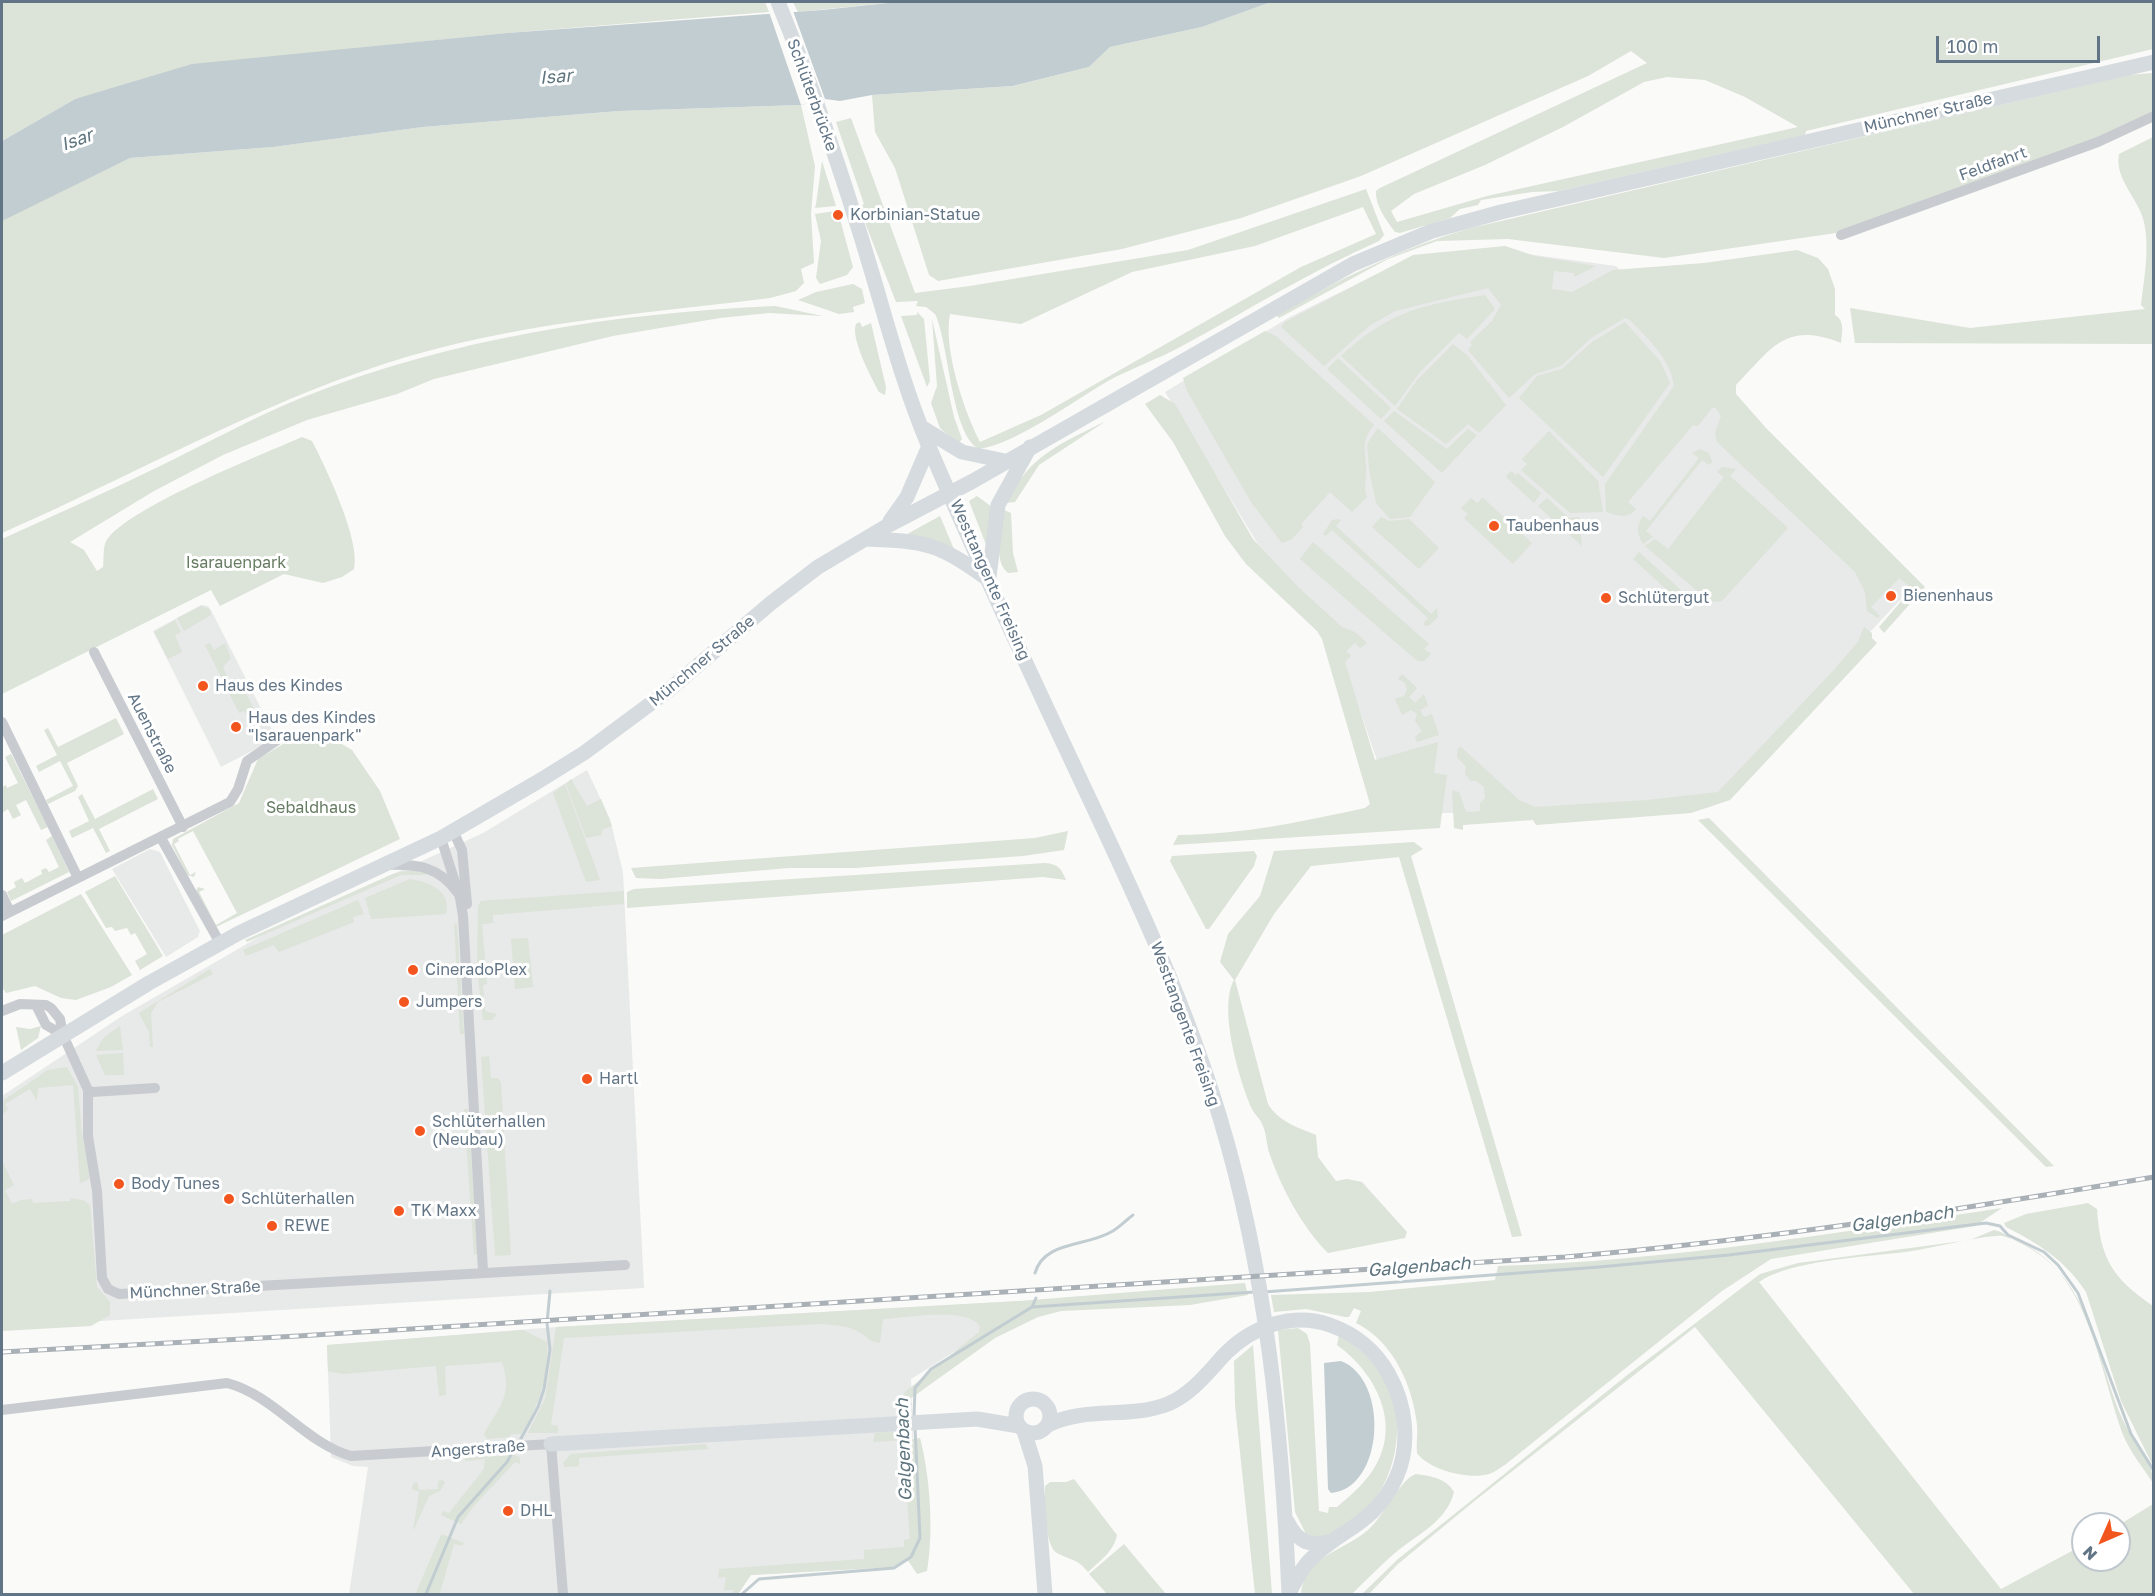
<!DOCTYPE html>
<html>
<head>
<meta charset="utf-8">
<style>
	body { margin:0 }
	#map { position:relative; width:2155px; height:1596px; overflow:hidden; background:#fafaf8; font-family:"Golos Text",sans-serif }
	canvas { display:block }
	.frame { position:absolute; inset:0; border:3px solid #627586; pointer-events:none }
	.north { position:absolute; left:2071px; top:1512px; width:60px; height:60px; box-sizing:border-box; background:#fff; border:2px solid #c0c8cf; border-radius:50%; rotate:225deg; font-size:16px; font-weight:700; line-height:24px; text-align:center; color:#627586 }
	.north::after { content:''; display:block; margin:auto; width:21px; height:27px; background:#f3551f; clip-path:polygon(50% 0,100% 100%,50% 72%,0 100%) }
	.scale { position:absolute; left:1936px; top:36px; width:164px; height:27px; box-sizing:border-box; border:3px solid #627586; border-top:0; padding-left:8px; font-size:18px; line-height:21px; white-space:nowrap; color:#627586; -webkit-text-stroke:4px #fff; paint-order:stroke }
</style>
</head>
<body>
<div id="map">
<canvas width="2155" height="1596"></canvas>
<div class="frame"></div>
<div class="north">N</div>
<div class="scale">100 m</div>
</div>
<script>
const c = document.querySelector('canvas').getContext('2d');
c.lineJoin = 'round';
function paint(path, color) { c.fillStyle = color; c.fill(path, 'evenodd'); }
function stroke(path, color, width, dash) { c.strokeStyle = color; c.lineWidth = width; c.lineCap = dash ? 'butt' : 'round'; c.setLineDash(dash || []); c.stroke(path); }
function label(font, color, halo, rows, align = 'center') {
  c.font = font + ' "Golos Text",sans-serif'; c.lineWidth = 6; c.setLineDash([]); c.textBaseline = 'middle'; c.strokeStyle = halo; c.fillStyle = color; for (const [text, x, y, turn = 0] of rows) {
    c.save(); c.translate(x, y); c.rotate((+turn || 0) * Math.PI / 180); c.textAlign = isNaN(turn) ? turn : align; if (halo) c.strokeText(text, 0, 0); c.fillText(text, 0, 0); c.restore();
  }
}
paint(new Path2D(`
	M1490,249L1616,266L1702,364L1917,582L1716,796L1454,813H1395L1332,629L1258,544L1165,392L1290,317L1375,275Z
	M201,605L208,606L212,612L273,732L271,741L221,767L153,631Z
	M587,770L610,819L623,872L644,1288L2,1327V1096L122,1016L271,930L483,833Z
	M150,849L160,852L200,931L198,937L166,957L112,869Z
	M1019,1301V1311L911,1379L917,1539L893,1567L751,1575L738,1594H440L454,1543L441,1534L415,1594H349L368,1467L353,1466L331,1457L327,1345L556,1327Z`), '#e8e9e9');
paint(new Path2D(`
	M2,2H765L769,12L507,33L359,48L75,99L2,141Z
	M793,2H897L798,12Z
	M1271,2H2153V49L1806,131L1805,135L1559,191L1532,192L1481,200L1478,205L1460,209L1450,218L1400,233L1395,232C1386,220 1375,205 1376,191L1380,188L1647,63L1631,51L1588,76L1361,176L1241,218L1122,249L938,281L929,275L895,168L875,132L872,95L1014,86L1089,67L1110,47L1202,27ZM1667,77L1705,80L1745,97L1798,127L1487,196L1397,222L1391,211L1414,194L1485,165L1563,127L1644,82Z
	M2153,73V112L2093,140L1836,233L1664,258L1508,239L1437,241L1388,259L1279,318L1276,315C1339,280 1401,248 1471,228L2129,75Z
	M801,105L815,166L811,214L814,263L801,269L804,283L796,291L770,298C641,314 511,323 387,363C253,406 130,477 2,533V221L14,213L130,158L273,147L423,127L619,111Z
	M851,118L915,293L970,286L1188,250L1366,189L1384,235L1379,241C1311,271 1248,310 1182,346C1158,359 1132,368 1108,381C1073,401 1018,443 979,449C951,435 949,342 935,314L926,307L916,306L918,301L896,302L859,207L864,204L836,122ZM1363,207L1376,234L1301,267L1041,415L980,442C964,411 943,349 950,314L1021,324L1132,272L1255,246Z
	M2153,137V344L1855,343L1850,308L1970,328L2145,309L2141,305C2144,278 2150,249 2144,222C2139,199 2114,179 2119,154Z
	M822,161L836,206L815,208L816,204Z
	M835,211L840,219L853,267L847,275L820,284L816,278L821,241L815,214Z
	M1505,246L1535,256L1596,266L1574,277V273L1554,271L1552,289L1572,292L1613,270L1704,263L1797,250L1818,258L1828,269L1835,289V315C1845,321 1842,332 1841,343C1785,321 1772,348 1736,385V394L1766,428L1925,587L1884,633L1879,627L1909,592V586L1899,578L1871,607L1880,616L1878,618L1867,611L1865,592L1855,572L1717,442L1715,433L1721,416L1716,408H1712L1698,426L1693,425L1628,502L1636,509C1627,520 1617,515 1606,512L1605,484L1674,386C1671,359 1648,339 1630,320L1625,318L1591,338L1561,366L1535,374L1509,398L1468,350L1472,345L1470,342L1492,321L1501,305L1488,288L1395,311L1369,326L1324,366L1281,327L1285,322L1413,255Z
	M853,284L862,289L865,303L853,307L854,312L839,314L798,300L816,292Z
	M1485,295L1495,309L1467,339L1459,333L1420,372L1395,406L1341,356C1390,311 1421,305 1485,295Z
	M775,306L823,316L769,313L720,318L613,336L434,379L397,394L307,420L223,455L154,491L70,542L84,550L97,571L103,567C104,560 103,550 105,544C116,512 266,453 302,437L312,441C326,468 361,541 354,569L342,577L323,583L284,574L220,606L211,590L2,694V539C54,515 107,492 158,467C206,444 252,418 301,398C451,338 615,313 775,306Z
	M917,312L924,319L930,381L927,387L901,316L917,315Z
	M932,319L954,417L962,439L958,444L940,428L931,403L937,386Z
	M860,322L862,327L871,323L886,387L885,395L879,392C872,379 850,338 856,324Z
	M1625,322L1660,361L1670,383L1603,477L1519,398L1537,376L1562,369L1592,342Z
	M1265,331L1276,336L1374,425C1358,443 1368,457 1366,477C1365,485 1364,489 1367,497L1352,512L1330,492L1301,524L1303,527L1292,539L1282,543L1251,502L1187,391L1183,378Z
	M1453,344L1467,355L1506,405L1479,433L1468,424L1446,444L1397,409L1417,380Z
	M1338,358L1391,408L1381,419L1327,369Z
	M1160,395L1175,404L1253,539L1298,587L1342,627L1355,632L1367,643L1360,648L1355,643L1346,651L1351,656L1345,662L1375,760L1438,742L1434,773L1447,775L1440,828L1173,845L1178,835C1241,835 1304,821 1365,808L1370,804L1322,639L1317,631L1246,564L1225,536L1173,442L1145,404Z
	M1394,411L1447,449L1468,429L1477,435L1442,473L1384,421Z
	M1106,421L1039,465L1015,502L1005,503C1032,454 1058,445 1106,421Z
	M1378,428L1435,482L1410,517L1390,519L1376,503L1369,469L1367,444Z
	M1549,431L1598,481L1603,512L1570,513L1521,470L1527,464L1522,459Z
	M1700,449L1709,453L1712,462L1709,465L1702,460L1646,531L1653,537L1643,544C1637,534 1636,526 1643,516L1650,521L1699,458L1692,453Z
	M1722,467L1736,469L1730,476L1788,528L1722,601L1710,602L1645,546L1655,539L1668,549L1724,477L1717,472Z
	M1511,471L1516,475L1518,473L1541,493L1534,503L1506,477Z
	M977,496L992,507L987,547L969,501Z
	M1471,498L1477,503L1483,498L1532,543L1513,564L1464,518L1468,514L1461,508Z
	M1547,498L1569,518L1579,517L1582,546L1538,506Z
	M1004,510L1011,513L1013,553L1018,572L1008,573C992,560 1002,528 1004,510Z
	M940,516L954,549L906,535L909,533Z
	M1381,517L1389,521L1409,519L1439,548L1419,569L1372,527Z
	M1339,519L1341,520L1336,526L1431,614L1437,608L1438,617L1430,625L1425,626L1423,624L1428,618L1332,530L1326,536L1323,534L1332,520Z
	M1313,542L1429,644L1424,649L1431,654L1424,661H1418L1408,653L1300,559Z
	M1639,552L1681,590L1675,597L1633,559Z
	M201,606L210,609L211,615L184,631L177,618Z
	M175,620L181,632L175,635L182,652L168,659L154,632Z
	M1864,627L1872,633V638L1877,643L1730,800L1691,813L1536,825L1533,820L1463,825V830L1454,828L1452,790L1459,792L1466,812L1480,811V803L1485,798L1484,787L1476,781H1471L1465,774L1466,767L1457,757L1458,748L1461,747L1519,800L1535,807L1647,800L1718,792L1831,673L1858,642Z
	M210,643L214,650L225,643L231,658L223,667L230,684L238,680L242,685L259,719L258,723L248,718L244,711L239,713L205,645Z
	M1402,674L1417,688L1409,697L1415,703L1424,694L1428,706L1420,710L1424,717L1432,714L1439,735L1417,742L1415,737L1422,731L1415,721L1417,714L1411,710L1402,715L1395,699L1404,696L1407,690L1405,683L1398,679Z
	M116,718L124,734L67,763L78,786L75,791L48,804L46,800L73,786L60,761L39,772L36,766L57,755L44,730L48,728L58,747Z
	M328,736L352,750L380,791L400,839L216,927L196,891L198,887L205,889L199,892L216,925L237,913L193,831L178,839L179,841L174,844L190,875L196,872L194,877L187,875L172,845L173,839L239,803L258,759L293,738Z
	M11,754L48,827L41,830L26,800L16,805L21,815L13,819L8,809L2,813V787L6,785L7,788L18,783L5,757Z
	M571,779L587,806L601,799L612,826L602,830V835L586,838L566,784Z
	M565,784L600,880L586,882L553,793Z
	M153,789L158,799L99,829L110,851L106,853L93,828L72,838L69,831L89,821L78,797L82,794L95,819Z
	M1709,818L2054,1166L2046,1167L1698,820Z
	M1068,831L1064,850L1023,856L855,868H789L660,879L636,878L631,868L1035,838Z
	M52,836L69,872L11,901L7,892L16,887L14,882L22,878L25,883L42,874L41,870L46,868L49,872L59,867L46,840Z
	M1414,842L1423,849L1411,856L1522,1236L1512,1237L1399,857L1311,866L1274,914L1235,980L1268,1104C1279,1122 1297,1127 1316,1135L1318,1157L1336,1181L1347,1179L1362,1182L1407,1232L1405,1238L1328,1253C1302,1227 1282,1189 1270,1155C1266,1145 1267,1133 1262,1124C1260,1118 1254,1114 1252,1109C1239,1080 1218,1008 1234,980L1220,962L1228,934L1260,896L1274,851Z
	M1254,851L1257,856L1254,866L1209,929H1206L1170,861L1172,856Z
	M1045,863C1058,864 1061,868 1066,880L1043,877L627,908V892L634,889Z
	M412,870L427,873L424,875H401L247,942L245,940L395,873Z
	M115,876L163,956L140,970L135,961L147,954L135,933L131,935L127,928L115,931L112,927L106,928L85,892Z
	M410,879C429,882 452,891 446,914L371,919L365,898Z
	M624,891V904L493,915V923L482,924L487,984L483,985L485,1011L497,1014L492,1020H483L477,969L478,906L481,901Z
	M81,894L132,975L111,987L76,1000L61,998L35,986L6,993L2,987V935Z
	M358,900L364,914L353,917L354,922L279,952L274,945L246,956L243,950Z
	M454,923L457,925L464,1034H460Z
	M528,938L533,987L515,989L511,939Z
	M210,969L213,974L158,1002L151,1013L153,1047H150L149,1032L139,1013Z
	M41,1026L38,1038L21,1050L16,1027L30,1029Z
	M120,1026L123,1050L96,1051L103,1038Z
	M123,1053L124,1075H105L96,1055Z
	M489,1056L491,1078H498L501,1083L511,1255L495,1256L481,1057Z
	M67,1067L78,1087L82,1134L90,1173L89,1179L80,1183L73,1085L38,1088L37,1101L30,1089L5,1104L8,1109L2,1115L4,1100L48,1070Z
	M464,1109H468L478,1254L474,1255Z
	M2,1161L14,1185L5,1190L12,1204L21,1200L32,1199L33,1203L70,1201V1198L83,1200L90,1205L97,1287L110,1302V1315L91,1326L2,1331Z
	M2088,1203L2097,1209C2100,1258 2112,1278 2153,1306V1466L2121,1401L2086,1292C2065,1260 2039,1244 2006,1227L2004,1223L2026,1214Z
	M2002,1208L1975,1226L1771,1259L1722,1291L1506,1464C1500,1468 1495,1472 1489,1474C1469,1480 1429,1470 1417,1453C1416,1443 1418,1434 1417,1425C1413,1386 1393,1341 1356,1323L1361,1311L1354,1308L1349,1317H1345L1306,1309L1274,1312L1271,1295L1369,1292L1495,1280L1498,1266C1668,1261 1835,1233 2002,1208Z
	M1994,1230C2002,1231 2010,1238 2018,1242C2091,1276 2094,1352 2122,1418C2131,1440 2154,1459 2153,1483C2144,1469 2131,1453 2124,1437C2097,1366 2090,1260 2003,1236C1992,1233 1923,1250 1905,1252C1865,1257 1791,1260 1759,1282L2001,1589L2083,1545V1560H2119V1525L2153,1504V1594H1914L1695,1327L1477,1499L1398,1564L1369,1594H1362L1398,1559L1472,1500L1626,1376L1760,1274L1798,1263L1970,1240Z
	M1245,1283L1248,1295L1190,1305L1061,1311L1038,1317L995,1338L903,1404L901,1401L905,1392L979,1332L980,1326C965,1306 907,1318 883,1319L880,1343C869,1342 868,1337 859,1332C848,1325 833,1325 820,1324L564,1338L551,1425L558,1426V1433H528L545,1399L556,1327L1019,1301Z
	M1298,1328L1307,1334L1310,1344L1319,1511L1328,1513L1329,1507H1337C1350,1496 1363,1485 1373,1470C1403,1425 1376,1373 1337,1345L1339,1335C1362,1350 1383,1368 1393,1395C1395,1400 1395,1407 1396,1413C1403,1465 1374,1525 1319,1538L1306,1534L1295,1512L1278,1330Z
	M523,1330L547,1342C550,1374 538,1408 521,1434H511L510,1437L487,1439L484,1434C500,1405 513,1396 502,1362L445,1366L446,1395L439,1396L436,1366L343,1374L328,1371L327,1345Z
	M1253,1345L1272,1594H1255L1235,1405L1234,1361Z
	M888,1432L912,1433V1439L920,1438C930,1476 934,1532 927,1571L917,1574L907,1559L893,1567L751,1575L738,1594H731L734,1590H724L726,1577L718,1578L719,1569L864,1559V1550L904,1547V1540L910,1539L903,1440L873,1442L875,1433Z
	M705,1444L709,1449L579,1458V1466L565,1467L563,1463L571,1454Z
	M515,1455L520,1458V1464L515,1462L473,1507L461,1524L441,1515L443,1511L449,1513L484,1469L485,1459L465,1461V1458Z
	M1416,1474C1431,1476 1446,1478 1454,1492C1447,1521 1418,1534 1396,1552C1381,1565 1366,1580 1352,1594H1301C1304,1556 1344,1551 1368,1530C1384,1516 1400,1479 1416,1474Z
	M1074,1479L1117,1535C1114,1551 1100,1561 1088,1572C1078,1559 1070,1560 1057,1553C1044,1546 1045,1499 1045,1486L1050,1482H1066Z
	M442,1480L445,1482L440,1491L429,1496L413,1531L419,1492L412,1489L413,1484L417,1482L419,1490L438,1489V1481Z
	M441,1534L464,1543L462,1546L454,1544L440,1594H415Z
	M1124,1544L1166,1594H1107L1089,1574Z`), '#dce3d8');
paint(new Path2D(`
	M897,2H1271L1202,27L1110,47L1089,67L1013,86L872,95L840,101L825,99L801,105L619,111L423,127L273,147L130,158L2,221V141L75,99L192,64L507,33L822,10Z
	M1341,1361C1390,1380 1384,1489 1331,1493L1328,1489L1324,1363Z`), '#c2cdd2');
paint(new Path2D(`
	M793,11L825,99L801,105L769,12Z`), '#fafaf8');
stroke(new Path2D(`
	M1035,1273C1044,1241 1085,1247 1111,1232C1119,1228 1126,1220 1133,1215
	M1264,1292L1599,1267L1729,1255L1986,1223L2000,1226L2008,1235L2044,1252L2058,1265L2078,1293L2131,1434L2154,1471
	M1032,1307L1036,1298
	M914,1417L915,1388L931,1369L1032,1307L1254,1292
	M518,1444L538,1407L544,1389L550,1350L547,1323L550,1291
	M426,1594L458,1517L507,1462L514,1449
	M742,1594L759,1579L894,1568L911,1557L920,1538L915,1427`), '#c2cdd2', 3);
stroke(new Path2D(`
	M1841,235L2098,142L2154,116
	M94,652L183,827
	M2,722L78,878
	M453,831L462,850L467,904
	M161,838L220,943
	M441,838L460,898L463,916L483,1271
	M389,865C418,864 439,867 457,892
	M2,895L10,912
	M2,916L230,802L238,789L247,761L282,737
	M37,1007L46,1025L63,1035
	M2,1011L20,1004L46,1005L51,1008L60,1019L63,1035L88,1090V1136L97,1191L102,1278L108,1289L119,1294L625,1265
	M88,1090L92,1092L155,1088
	M2,1410L227,1383C274,1395 305,1443 351,1456L551,1444L563,1594`), '#c8ccd0', 10);
stroke(new Path2D(`
	M778,2C814,90 845,182 872,273C889,330 904,387 927,442C971,546 1019,649 1067,751C1123,871 1182,990 1220,1118C1267,1274 1282,1433 1289,1594
	M921,427L962,452L1005,461
	M890,521L907,497L929,446
	M865,539C926,541 938,543 989,580
	M989,577L998,505L1030,447
	M2,1073L149,983L239,933L441,838L539,781L584,753L669,690L771,603L818,567L887,526L973,481L1353,264L1432,231L1501,212L2154,62
	M1016 1416a17 17 0 1 1 34 0a17 17 0 1 1-34 0Z
	M1048,1425C1086,1406 1129,1419 1168,1404C1192,1394 1208,1372 1226,1353C1253,1326 1293,1312 1330,1325C1355,1334 1375,1350 1388,1373C1406,1404 1411,1445 1396,1478C1374,1526 1339,1529 1308,1562C1300,1571 1295,1582 1289,1593
	M1024,1431L1035,1466L1045,1594
	M551,1444L977,1419L1019,1426
	M1287,1521C1298,1543 1310,1547 1333,1541`), '#d6dbdf', 15);
const rail = new Path2D(`
	M2,1352L298,1336L1565,1257C1763,1240 1958,1210 2154,1177`);
stroke(rail, '#a9b0b6', 5);
stroke(rail, '#fff', 3, [9]);
for (const [x, y, r, color] of [
	[838,215,6,"#f3551f"],
	[1494,526,6,"#f3551f"],
	[1891,596,6,"#f3551f"],
	[1606,598,6,"#f3551f"],
	[203,686,6,"#f3551f"],
	[236,727,6,"#f3551f"],
	[413,970,6,"#f3551f"],
	[404,1002,6,"#f3551f"],
	[587,1079,6,"#f3551f"],
	[420,1131,6,"#f3551f"],
	[119,1184,6,"#f3551f"],
	[229,1199,6,"#f3551f"],
	[399,1211,6,"#f3551f"],
	[272,1226,6,"#f3551f"],
	[508,1511,6,"#f3551f"]
]) { const dot = new Path2D(); dot.arc(x, y, r, 0, 2 * Math.PI); c.fillStyle = color; c.fill(dot); stroke(dot, '#fff', 2); }
label('16px', '#627586', '#fff', [
	["Schlüterbrücke",812,95,70],
	["Münchner Straße",1928,113,-13],
	["Feldfahrt",1993,164,-20],
	["Westtangente Freising",990,580,66],
	["Münchner Straße",702,661,-40],
	["Auenstraße",152,733,63],
	["Westtangente Freising",1185,1024,70],
	["Münchner Straße",195,1290,-3],
	["Angerstraße",478,1449,-4]
]);
label('16px', '#627586', '#fff', [
	["Korbinian-Statue",850,215],
	["Taubenhaus",1506,526],
	["Bienenhaus",1903,596],
	["Schlütergut",1618,598],
	["Haus des Kindes",215,686],
	["Haus des Kindes",248,718],
	["\"Isarauenpark\"",248,736],
	["CineradoPlex",425,970],
	["Jumpers",416,1002],
	["Hartl",599,1079],
	["Schlüterhallen",432,1122],
	["(Neubau)",432,1140],
	["Body Tunes",131,1184],
	["Schlüterhallen",241,1199],
	["TK Maxx",411,1211],
	["REWE",284,1226],
	["DHL",520,1511]
], 'left');
label('16px', '#667c62', '#fff', [
	["Isarauenpark",236,563],
	["Sebaldhaus",311,808]
]);
label('italic 18px', '#5e757e', '#fff', [
	["Isar",556,77,-5],
	["Isar",77,140,-20],
	["Galgenbach",1902,1219,-8],
	["Galgenbach",1419,1267,-4],
	["Galgenbach",904,1450,-92]
]);
</script>
</body>
</html>
